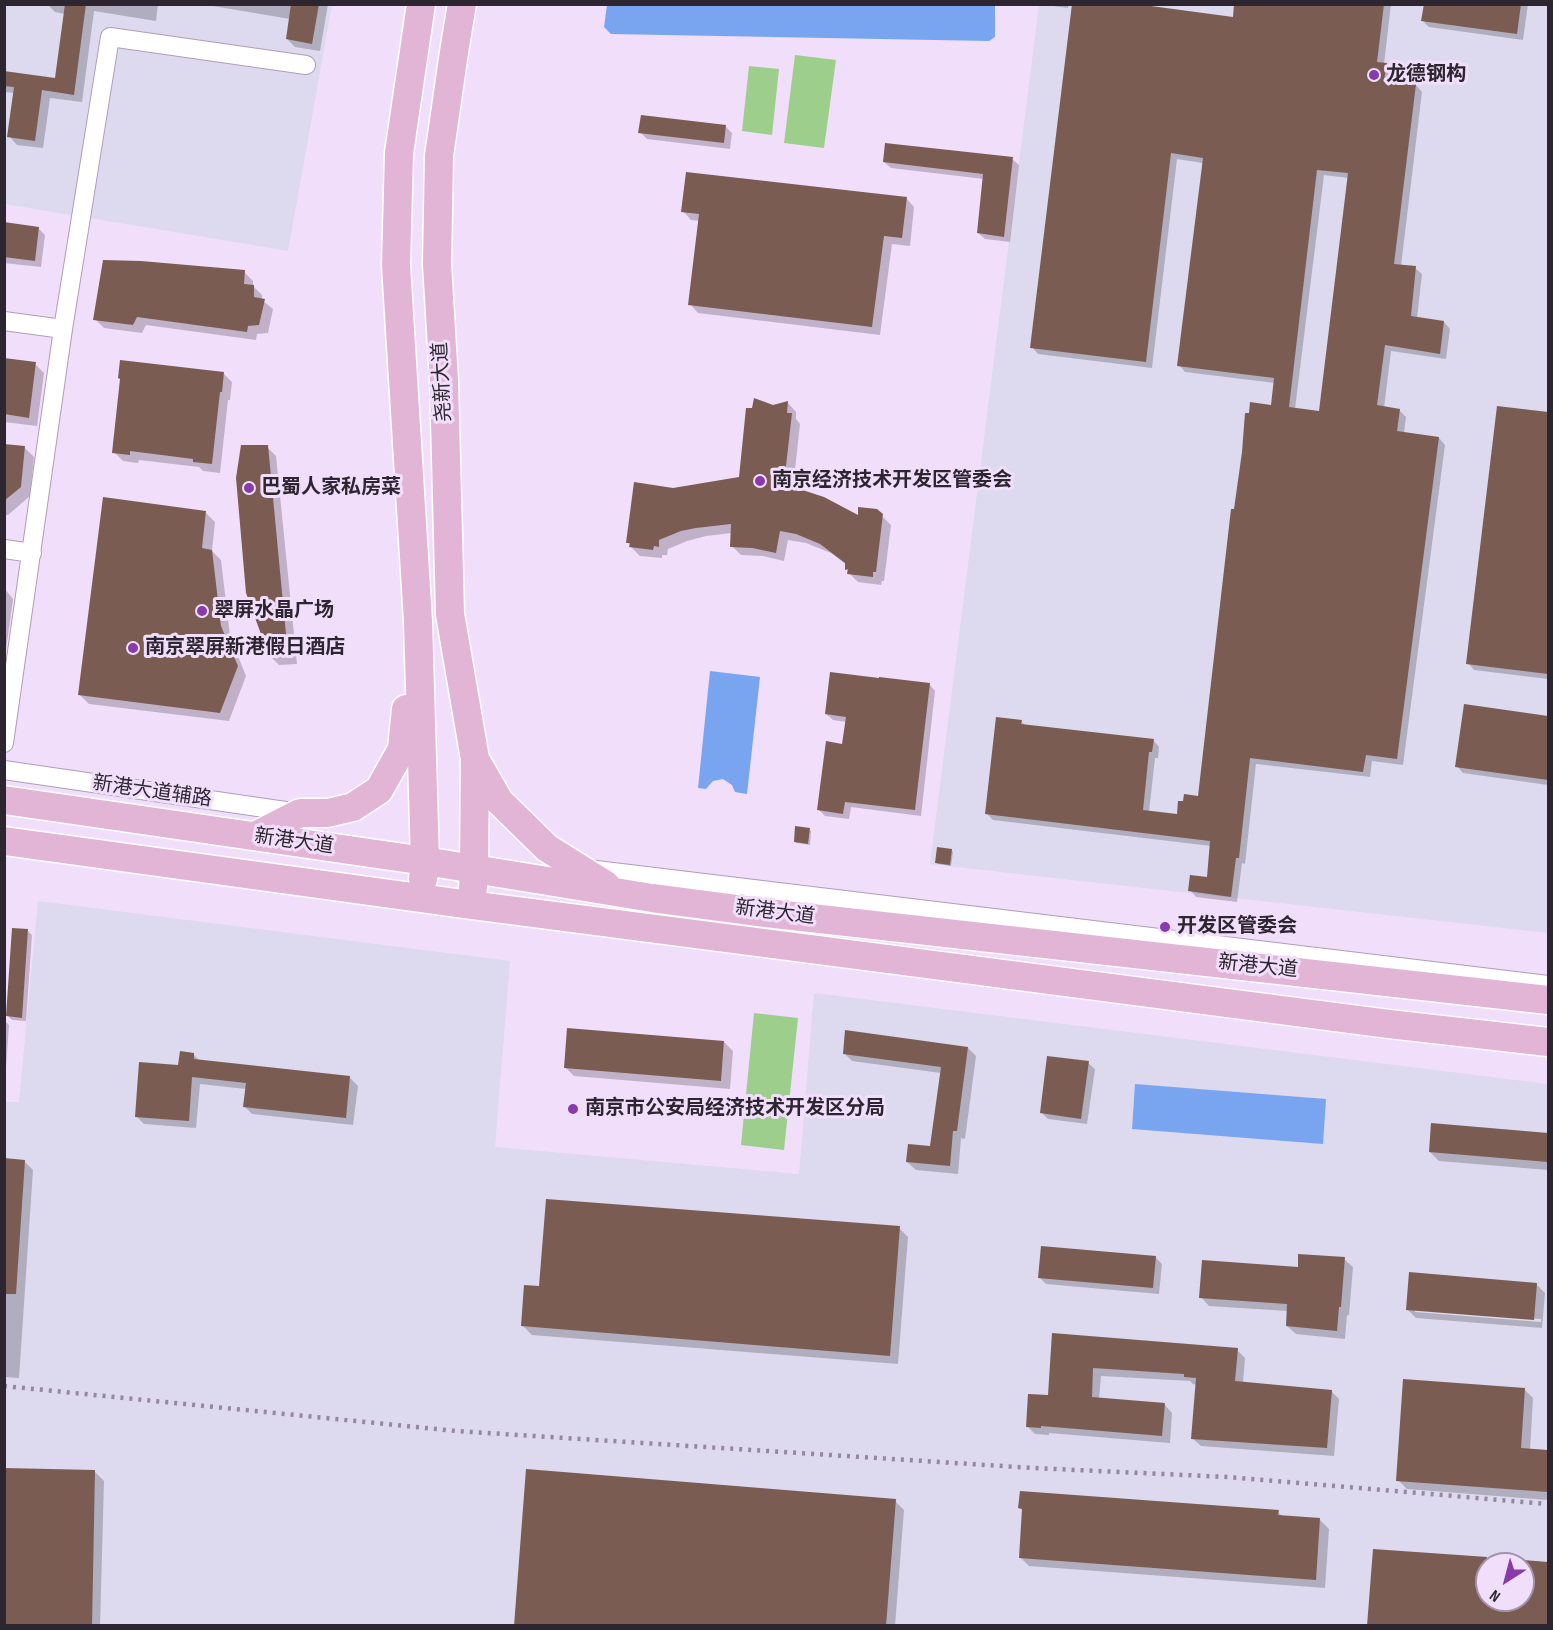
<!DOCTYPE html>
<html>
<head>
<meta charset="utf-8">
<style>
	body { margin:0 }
	#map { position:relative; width:1553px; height:1630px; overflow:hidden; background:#f1defb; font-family:"Sofia Sans Condensed",sans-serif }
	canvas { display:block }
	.frame { position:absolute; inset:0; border:6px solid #2d2530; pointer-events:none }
	.north { position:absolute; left:1475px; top:1552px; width:60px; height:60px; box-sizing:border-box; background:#f1defb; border:2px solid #a394aa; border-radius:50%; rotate:216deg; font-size:16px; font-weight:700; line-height:24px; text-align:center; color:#2d2530 }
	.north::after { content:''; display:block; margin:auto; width:21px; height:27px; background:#883bac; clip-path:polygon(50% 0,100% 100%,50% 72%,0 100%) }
</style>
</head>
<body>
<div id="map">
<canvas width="1553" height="1630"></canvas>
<div class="frame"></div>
<div class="north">N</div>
</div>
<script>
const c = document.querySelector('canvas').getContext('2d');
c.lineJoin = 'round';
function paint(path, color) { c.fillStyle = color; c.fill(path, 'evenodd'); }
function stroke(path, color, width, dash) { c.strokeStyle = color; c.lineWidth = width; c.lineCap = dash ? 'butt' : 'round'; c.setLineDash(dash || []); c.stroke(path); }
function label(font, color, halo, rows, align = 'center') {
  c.font = font + ' "Sofia Sans Condensed","Noto Sans SC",sans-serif'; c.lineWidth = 6; c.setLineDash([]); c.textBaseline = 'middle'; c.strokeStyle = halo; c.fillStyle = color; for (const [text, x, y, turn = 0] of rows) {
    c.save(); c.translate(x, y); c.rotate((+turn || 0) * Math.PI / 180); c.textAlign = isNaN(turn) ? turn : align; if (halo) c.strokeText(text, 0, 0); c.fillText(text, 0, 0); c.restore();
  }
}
paint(new Path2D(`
	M4,5H332L288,251L5,204Z
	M1039,5H1548V933L930,864Z
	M38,901L510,961L495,1147L799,1174L814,993L1548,1084V1625H5L4,1102H19ZM1487,1564H1523V1600H1487Z`), '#ddd9ef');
paint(new Path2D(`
	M795,55L836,60L824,148L784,143Z
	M749,66L779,69L772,135L742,131Z
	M754,1013L798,1018L784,1150L741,1145Z`), '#9ece8c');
paint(new Path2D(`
	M607,5H995V37L989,41L611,34L604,27Z
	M710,671L760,677L747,794L735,792L732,785L723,779L713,781L706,789L698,788Z
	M1135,1084L1326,1099L1323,1144L1132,1129Z`), '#79a5f0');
paint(new Path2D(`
	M47,4H158L156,21L94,11L82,102L50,98L43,148L17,145L9,136L15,93L4,92V72L56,80L65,14L55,12Z
	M201,4H328L320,51L295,47L287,39L290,19Z
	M1038,4H1068V8Z
	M1074,4L1286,25L1288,4H1391L1384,64L1392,71L1391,82L1416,85L1422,92L1401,266L1415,268L1422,274L1417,318L1444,322L1450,329L1446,359L1391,351L1384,408L1399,410L1406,417L1404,433L1439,438L1445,445L1403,765L1372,761L1370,777L1256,764L1245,864L1242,863L1237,902L1196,897L1190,890L1208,879L1211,846L993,820L987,814L1021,721L1026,726L1153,740L1159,747L1158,758H1155L1149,812L1178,816L1199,797L1235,511L1272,406L1275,383L1185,372L1179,365L1203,163L1177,159L1152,368L1038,354L1032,347ZM1324,175L1349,178L1321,412L1295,409Z
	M1425,4H1528L1523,40L1429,27L1423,21Z
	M726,127L732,133L730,149L647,139L640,132Z
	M1012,159L1019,165L1010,242L985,239L978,233L984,179L891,168L884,162Z
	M906,198L914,207L910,246L892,244L880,335L698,313L690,304L700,221L691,220L683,211Z
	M4,224L38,228L45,235L41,267L4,263Z
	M244,272L253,281V286L262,295V300L273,309L268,333L257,334L256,340L146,325L142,333L104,328L95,319Z
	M4,360L35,364L44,373L37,426L4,422Z
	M223,373L232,382L230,400H228L220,473L203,471L199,467L139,460L138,463L123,461L114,452L122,380Z
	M788,403L796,412V419L800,424L793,488L859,517L882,516L891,525L884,581H882L881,585L858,582L849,573L846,569L847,565L831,553L806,543L788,540L784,561L763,556L741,555L732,546V533L706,536L687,541L668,549L667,555H662V558L640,556L631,547L628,542L673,490L740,479L773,406Z
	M1498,408L1548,414V679L1474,670L1468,663Z
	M4,445L25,448L34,457L30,496L8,515H4Z
	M267,447L276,456L297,664L279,665L270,656Z
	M206,513L215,522L212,551L221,560L230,636L246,676L229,721L89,704L80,695Z
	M4,588L13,599L4,664Z
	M929,684L935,691L921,816L851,807L849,819L825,816L819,810L844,745L846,722L833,720L826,714Z
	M1465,705L1548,717V785L1463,773L1457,766Z
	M810,830L811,831L810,845L797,843L795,842Z
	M951,850L953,852L951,866L938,864L937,863Z
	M28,931L32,935L26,1021L12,1020L8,1016Z
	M4,1020L9,1025L4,1096Z
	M724,1042L733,1051L730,1089L574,1076L565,1067Z
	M968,1048L976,1056L965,1139L961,1138L958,1174L916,1170L907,1162L932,1147L941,1073L852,1061L844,1053Z
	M193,1054L200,1061L350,1078L358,1086L353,1125L252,1114L244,1106L246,1089L200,1084L196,1128L144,1124L136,1116L180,1066Z
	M1088,1063L1095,1069L1087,1124L1048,1119L1041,1112Z
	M1432,1125L1548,1134V1170L1439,1161L1430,1152Z
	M4,1160L24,1161L33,1170L19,1378L4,1377Z
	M899,1228L908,1237L898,1364L532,1335L523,1326Z
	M1155,1257L1162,1264L1159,1294L1046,1284L1040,1278Z
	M1344,1259L1353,1267L1349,1315H1347L1345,1339L1296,1334L1287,1326L1288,1311L1209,1306L1201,1297L1299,1268Z
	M1536,1284L1545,1293L1542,1328L1416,1318L1407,1309ZM1415,1309L1541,1319V1322L1415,1312Z
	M1053,1335L1237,1350L1245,1358L1243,1383L1331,1391L1339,1399L1334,1456L1201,1446L1192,1438L1197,1385L1193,1384L1190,1381L1101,1376L1099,1399L1164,1404L1172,1413L1170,1443L1049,1433V1435L1035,1434L1027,1426L1049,1397Z
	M1524,1389L1533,1398L1530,1450L1548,1451V1500L1407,1489L1398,1480Z
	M95,1472L104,1481L100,1626H4Z
	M895,1501L904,1510L895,1626H515Z
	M1020,1508L1278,1512L1283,1517L1320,1520L1329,1529L1325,1588L1029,1566L1020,1557L1024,1512Z
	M1374,1550L1548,1564V1626H1369ZM1487,1564H1523V1600H1487Z`), '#0003');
paint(new Path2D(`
	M65,4H86L74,95L42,90L35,141L7,137L14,87L4,86V71L55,78Z
	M291,4H319L312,44L286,39Z
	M1072,4H1136L1233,17L1234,4H1384L1377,62L1387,63L1384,80L1416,84L1394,264L1416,266L1411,316L1444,321L1440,354L1385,345L1377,405L1400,409L1397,431L1439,437L1397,759L1366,755L1363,772L1250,758L1239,858H1236L1231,897L1188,891L1190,875L1207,877L1210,841L985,814L996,717L1022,720L1021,724L1154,739L1152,752H1149L1143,810L1177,814L1178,801H1183L1184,794L1198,796L1231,509H1234L1242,452L1245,413H1249L1250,402L1271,405L1274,378L1177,366L1203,158L1171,153L1146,362L1030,348ZM1317,170L1348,173L1319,411L1289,407Z
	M1424,4H1521L1517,34L1421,21Z
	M641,115L726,125L724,143L638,133Z
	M885,143L1013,157L1004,237L977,233L983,174L883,162Z
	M686,172L907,197L902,238L884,236L872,327L688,305L699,214L681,212Z
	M4,222L39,227L35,261L4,257Z
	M103,260L141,261L245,270L244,284L254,285V297L265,299L259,325L248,326L247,332L137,317L133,325L93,320Z
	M4,358L36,362L29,418L4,414Z
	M120,360L224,372L222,392H220L212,464L193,462V459L130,451V455L112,453L120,379L118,378Z
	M754,398L773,405L788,401L787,413H792L784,484L824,497L858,515V507L877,509L883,514L876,572H873V577L847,574L848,569L845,570V563L820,544L796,534L780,531L776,553L752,548L730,547L731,524L696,528L681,531L659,540V547L654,546L653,550L629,547L630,543H626L634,482L673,488L739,477L746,408H752Z
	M1497,406L1548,412V674L1466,664Z
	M4,444L25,446L21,487L4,501Z
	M241,445H268L288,655L269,656L246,593L236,478Z
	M103,497L206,511L202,548L212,550L221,626L238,666L220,713L78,695Z
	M830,672L879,678V677L930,683L915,810L845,802L843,814L817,810L826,741L842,744L846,717L825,714Z
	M1464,704L1548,716V780L1455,767Z
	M795,826L810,828L808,844L794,842Z
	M937,847L952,849L950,865L935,863Z
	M12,928L28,929L22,1018L6,1016Z
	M567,1028L724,1041L721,1081L564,1068Z
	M845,1030L968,1047L957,1131H953L950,1166L906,1162L908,1144L930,1146L941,1067L843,1054Z
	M180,1051L194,1053V1059L350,1076L346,1118L243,1107L246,1083L192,1077L189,1121L135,1117L139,1062L178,1065Z
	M1047,1056L1089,1061L1081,1119L1040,1113Z
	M1431,1123L1548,1133V1162L1429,1152Z
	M4,1158L25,1160L16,1294H4Z
	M546,1199L900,1226L890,1356L521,1326L524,1285L539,1286Z
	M1041,1246L1156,1256L1153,1288L1038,1278Z
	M1298,1254L1345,1257L1341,1307H1339L1337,1331L1286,1326L1287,1304L1199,1298L1202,1260L1298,1267Z
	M1409,1272L1537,1283L1534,1320L1406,1310Z
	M1052,1333L1238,1348L1235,1381L1332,1390L1327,1448L1191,1439L1196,1378L1184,1377V1374L1093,1368L1092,1397L1165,1403L1162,1436L1041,1426V1428L1026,1427L1028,1394L1048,1395Z
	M1403,1379L1525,1388L1521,1448L1548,1450V1492L1396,1481Z
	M4,1468L95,1470L92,1626H4Z
	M526,1469L896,1499L886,1626H514Z
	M1020,1491L1279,1510L1278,1515L1320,1518L1316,1580L1019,1558L1022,1509L1018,1508Z
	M1373,1549L1487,1557V1600H1523V1560L1548,1562V1626H1367Z`), '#7b5c53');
const street = new Path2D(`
	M4,321L63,329
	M4,549L32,553
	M4,743L63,329L110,37L306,65
	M4,770L299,813
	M588,869L1548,985`);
const primary = new Path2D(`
	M421,4L399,153L396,265L418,621L425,861L423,879
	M462,4L454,52L439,156L437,264L444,380L450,614L475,759L474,869L473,888
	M475,759L499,801L547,848L606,885
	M4,800L425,861L652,898L766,913L1548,1000
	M255,836L300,813H328L353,807L379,790L402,749L406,709
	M4,841L471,905L1389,1024L1548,1042`);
stroke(street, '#b09db8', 20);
stroke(primary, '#fff', 31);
stroke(street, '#fff', 18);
stroke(primary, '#e2b5d7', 28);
stroke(new Path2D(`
	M4,1386L456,1431L1033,1468L1228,1477L1548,1504`), '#95879c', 4.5, [3, 6]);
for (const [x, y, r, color] of [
	[1374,75,6,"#883bac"],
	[760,481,6,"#883bac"],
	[249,488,6,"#883bac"],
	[202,611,6,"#883bac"],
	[133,648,6,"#883bac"],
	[1165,927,6,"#883bac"],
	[573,1109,6,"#883bac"]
]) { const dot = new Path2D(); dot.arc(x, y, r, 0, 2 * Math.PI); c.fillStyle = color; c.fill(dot); stroke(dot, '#f1defb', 2); }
label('bold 20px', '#2d2530', '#f1defb', [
	["龙德钢构",1386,75],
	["南京经济技术开发区管委会",772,481],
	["巴蜀人家私房菜",261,488],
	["翠屏水晶广场",214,611],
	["南京翠屏新港假日酒店",145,648],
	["开发区管委会",1177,927],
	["南京市公安局经济技术开发区分局",585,1109]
], 'left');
label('20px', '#2d2530', '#f1defb', [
	["尧新大道",443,382,-93],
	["新港大道辅路",152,792,8],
	["新港大道",294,842,8],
	["新港大道",775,913,7],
	["新港大道",1258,967,6]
]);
</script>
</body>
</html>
